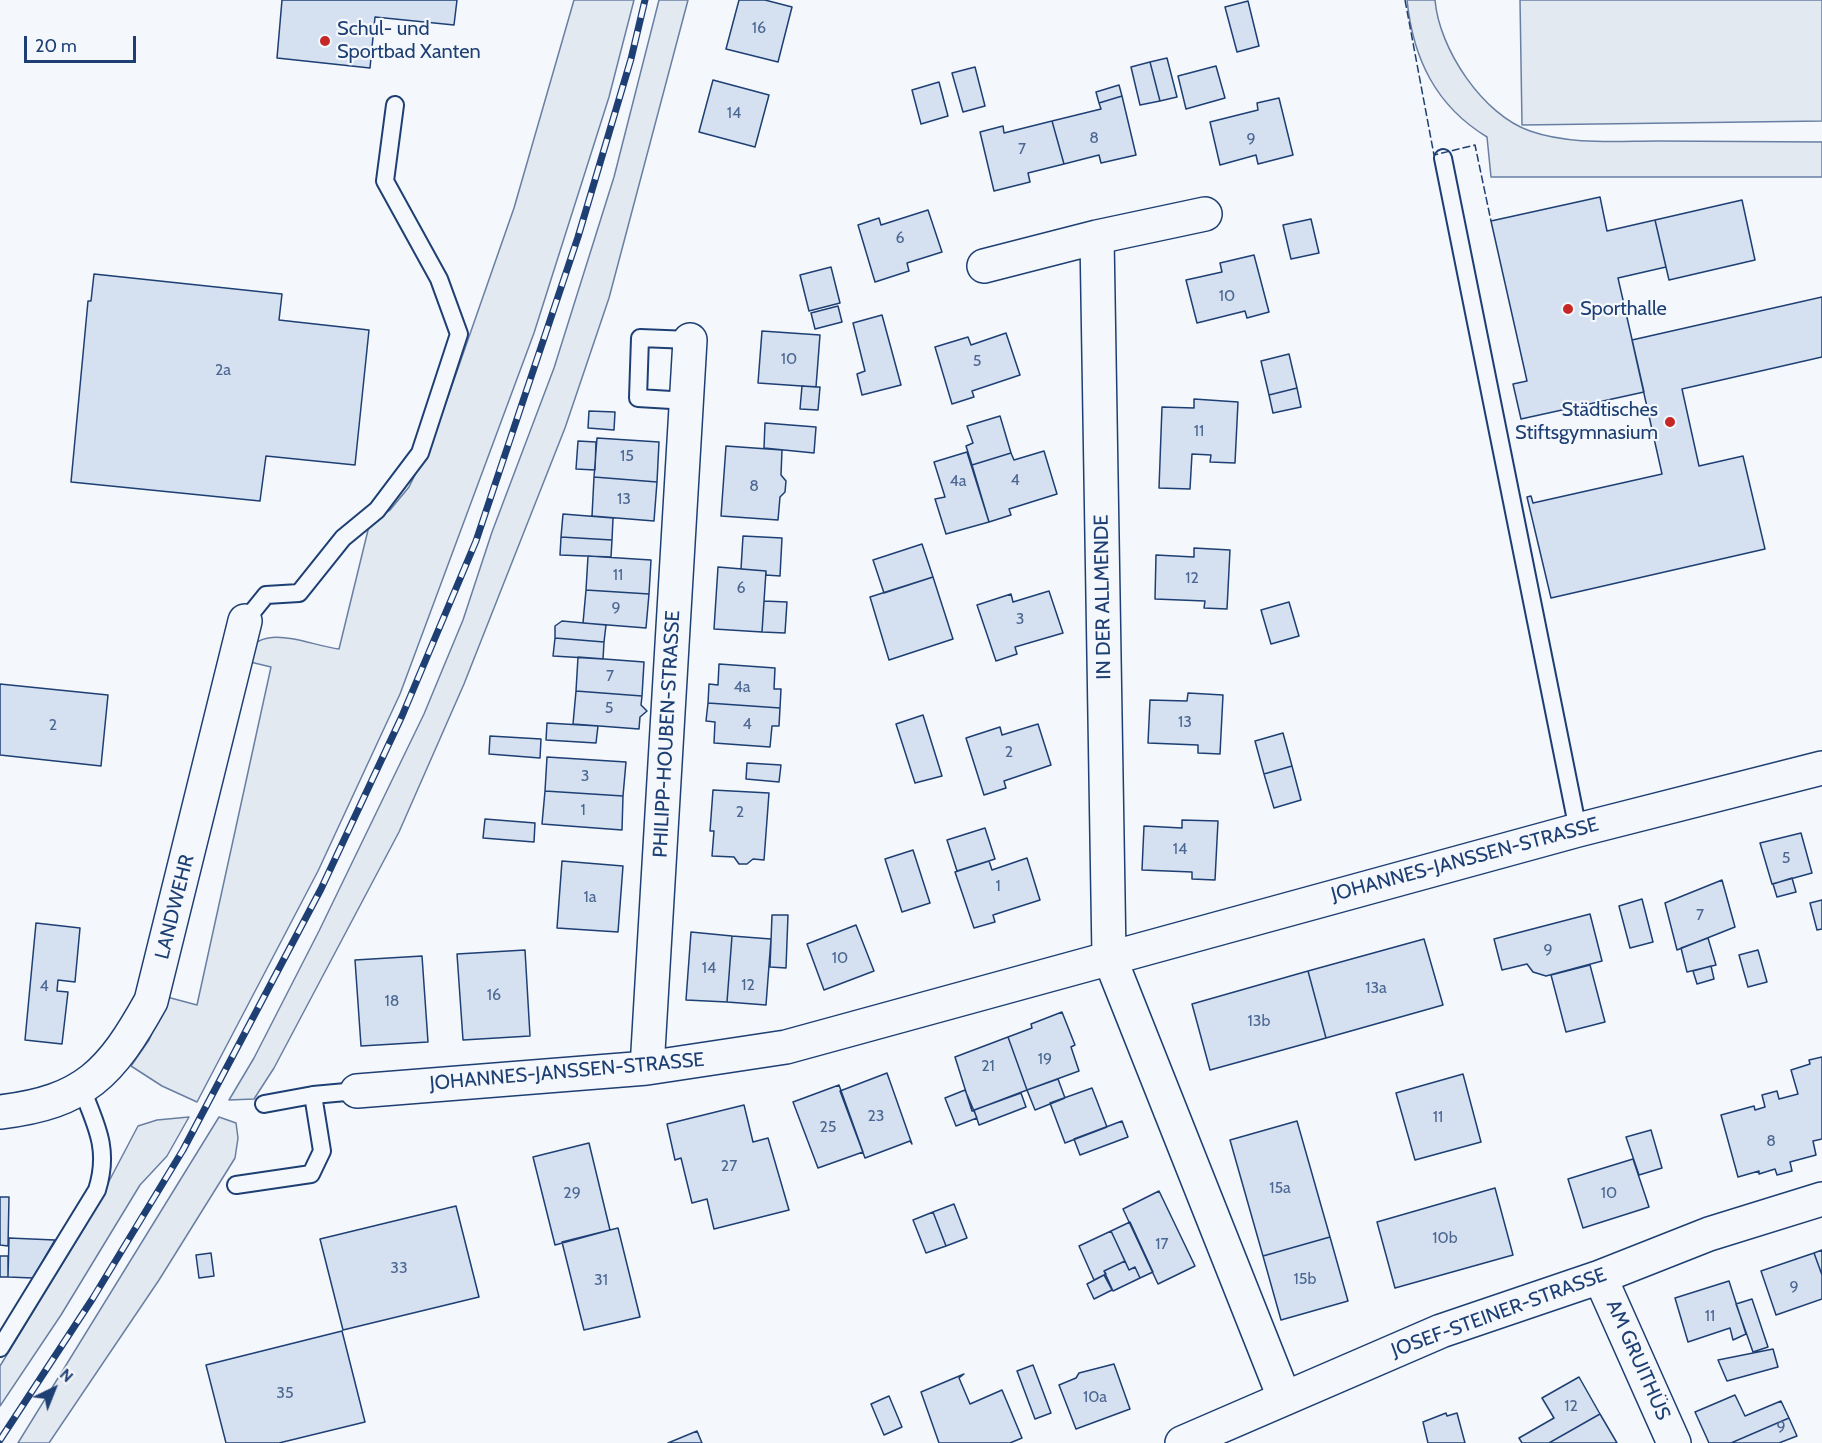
<!DOCTYPE html>
<html>
<head>
<meta charset="utf-8">
<style>
	body { margin:0 }
	#map { position:relative; width:1822px; height:1443px; overflow:hidden; background:#f4f7fb; font-family:Cabin,sans-serif }
	canvas { display:block }
	.north { position:absolute; left:24px; top:1359px; width:60px; height:60px; -webkit-text-stroke:4px #f4f7fb; paint-order:stroke; rotate:43deg; font-size:16px; font-weight:700; line-height:24px; text-align:center; color:#1d3f73 }
	.north::after { content:''; display:block; margin:auto; width:21px; height:27px; background:#1d3f73; clip-path:polygon(50% 0,100% 100%,50% 72%,0 100%) }
	.scale { position:absolute; left:24px; top:36px; width:112px; height:27px; box-sizing:border-box; border:3px solid #1d3f73; border-top:0; padding-left:8px; font-size:18px; line-height:21px; white-space:nowrap; color:#1d3f73; -webkit-text-stroke:4px #f4f7fb; paint-order:stroke }
</style>
</head>
<body>
<div id="map">
<canvas width="1822" height="1443"></canvas>
<div class="north">N</div>
<div class="scale">20 m</div>
</div>
<script>
const c = document.querySelector('canvas').getContext('2d');
c.lineJoin = 'round';
function paint(path, color) { c.fillStyle = color; c.fill(path, 'evenodd'); }
function stroke(path, color, width, dash) { c.strokeStyle = color; c.lineWidth = width; c.lineCap = dash ? 'butt' : 'round'; c.setLineDash(dash || []); c.stroke(path); }
function label(font, color, halo, rows, align = 'center') {
  c.font = font + ' Cabin,sans-serif'; c.lineWidth = 4.5; c.setLineDash([]); c.textBaseline = 'middle'; c.strokeStyle = halo; c.fillStyle = color; for (const [text, x, y, turn = 0] of rows) {
    c.save(); c.translate(x, y); c.rotate((+turn || 0) * Math.PI / 180); c.textAlign = isNaN(turn) ? turn : align; if (halo) c.strokeText(text, 0, 0); c.fillText(text, 0, 0); c.restore();
  }
}
const green = new Path2D(`
	M574,0H634L609,97L534,333L400,694L318,871L197,1102L162,1086L131,1066L149,1040L167,997L197,1005L271,667L242,660C259,619 306,645 339,649L370,522L390,510L409,487L435,434L514,208Z
	M659,0H688L609,298L565,428L464,684L399,832L274,1068L254,1099L229,1100L254,1058L319,931L424,714L463,620L492,532L554,368L614,177Z
	M1407,0H1435C1439,49 1483,115 1530,131C1570,145 1616,141 1657,141C1712,141 1767,142 1822,142V177H1491L1487,137C1436,106 1413,59 1407,0Z
	M1520,0H1822V121L1522,125Z
	M189,1117L167,1156L140,1185L61,1315L0,1406V1366L86,1225L138,1126L157,1120Z
	M219,1117L236,1123L238,1138L235,1158L159,1280L49,1443H18Z`);
paint(green, '#e3e9f0');
stroke(green, '#687fa3', 1.5);
const building = new Path2D(`
	M282,0H457L454,25L375,17L370,68L277,58Z
	M739,0H765L792,7L778,62L726,49Z
	M1248,1L1259,46L1237,52L1225,7Z
	M1167,58L1177,97L1160,101L1150,62Z
	M1150,62L1160,101L1140,105L1131,67Z
	M1216,66L1225,98L1186,109L1178,76Z
	M975,67L985,106L963,112L952,73Z
	M713,80L769,95L755,147L699,132Z
	M939,82L948,116L921,124L912,90Z
	M1119,85L1122,96L1099,103L1096,92Z
	M1122,96L1136,155L1101,163L1099,155L1064,164L1052,121L1101,109L1099,103Z
	M1279,98L1293,155L1258,164L1256,155L1220,165L1210,122L1258,110L1257,103Z
	M1052,121L1064,164L1028,173L1030,182L994,191L980,132L1003,126L1004,133Z
	M1600,197L1607,231L1655,220L1666,267L1618,278L1644,392L1521,419L1513,384L1527,381L1491,221Z
	M1742,200L1755,260L1669,280L1655,220Z
	M928,210L942,252L907,263L909,271L875,282L858,225L879,218L881,225Z
	M1311,219L1319,253L1291,259L1283,225Z
	M1254,255L1269,312L1247,318L1245,311L1197,323L1186,280L1222,272L1220,263Z
	M831,267L840,303L809,311L800,275Z
	M94,274L282,294L279,320L369,330L355,465L266,456L260,501L71,482L88,301H91Z
	M1822,297V357L1682,389L1699,466L1743,456L1765,549L1551,598L1527,497L1531,496L1533,503L1662,474L1632,340Z
	M838,306L842,322L815,329L811,313Z
	M882,315L901,385L862,395L857,374L865,371L853,323Z
	M762,331L820,335L816,387L758,383Z
	M1006,333L1020,375L972,391L974,397L952,404L935,347L968,337L971,345Z
	M1289,354L1297,388L1269,395L1261,361Z
	M802,386L820,387L818,410L800,409Z
	M1297,388L1301,407L1273,413L1269,395Z
	M1194,399L1238,402L1235,463L1210,462L1211,455L1192,454L1190,489L1159,488L1162,407L1194,408Z
	M589,411L615,412L614,430L588,428Z
	M1000,416L1011,453L972,465L966,446L973,443L967,426Z
	M765,423L816,427L814,453L764,448Z
	M597,438L659,442L657,482L594,477Z
	M578,441L596,442L595,470L576,469Z
	M726,446L782,450L781,475L786,481L785,492L780,497L778,520L721,516Z
	M1044,451L1057,494L1009,509L1011,515L989,522L972,465L1011,453L1014,460Z
	M967,452L989,522L946,534L935,499L945,497L934,462Z
	M594,477L657,482L654,521L592,516Z
	M563,514L613,518L612,540L561,537Z
	M743,536L782,538L780,576L766,575V571L741,569Z
	M561,537L612,540L611,557L560,555Z
	M922,544L933,577L884,593L873,560Z
	M1194,548L1230,550L1227,609L1204,608L1205,601L1155,599L1156,555L1194,557Z
	M588,556L651,560L649,594L586,590Z
	M718,567L766,571L762,632L714,629Z
	M933,577L953,639L889,660L870,597Z
	M586,590L649,594L646,628L583,623Z
	M1049,591L1063,633L1015,647L1017,654L996,661L977,605L1011,594L1013,602Z
	M764,601L787,602L785,633L762,632Z
	M1289,602L1299,636L1271,644L1261,610Z
	M562,621L606,625L604,642L555,638V626Z
	M555,638L604,642L603,659L553,656Z
	M578,657L644,662L642,696L576,691Z
	M719,664L775,668L774,689H781L780,708L708,703L709,684L718,685Z
	M0,684L108,695L101,766L0,755Z
	M576,691L642,696L641,705L647,711L640,717L639,729L573,724Z
	M1188,693L1223,695L1220,754L1198,753V745L1148,743L1150,700L1187,701Z
	M708,703L780,708L779,726H772L770,747L714,743L715,722L706,721Z
	M923,715L942,776L915,783L896,724Z
	M547,723L598,726L596,743L546,740Z
	M1038,724L1051,765L1004,781L1006,788L984,795L966,738L1000,727L1002,735Z
	M1283,733L1292,766L1264,774L1255,741Z
	M490,736L541,739L540,758L489,754Z
	M547,757L626,762L623,796L545,791Z
	M747,763L781,765L779,782L746,779Z
	M1292,766L1301,800L1274,808L1264,774Z
	M713,790L769,793L764,860L753,859L747,864H739L734,857L712,856L714,831H710Z
	M545,791L623,796L622,830L542,824Z
	M485,819L535,823L534,842L483,838Z
	M1182,820L1218,821L1215,880L1192,879V872L1142,870L1144,826L1182,828Z
	M985,828L995,859L957,871L947,840Z
	M1801,833L1812,873L1772,884L1760,843Z
	M913,850L930,903L902,912L885,859Z
	M1027,858L1040,900L993,915L995,922L974,928L955,872L989,861L992,870Z
	M562,861L623,866L618,932L557,928Z
	M1792,878L1796,892L1777,897L1773,884Z
	M1722,880L1735,927L1677,950L1665,903Z
	M1642,899L1653,942L1630,948L1619,906Z
	M1822,900V929L1817,930L1810,903Z
	M1590,914L1602,961L1546,976L1533,972L1527,964L1502,970L1494,939Z
	M772,915H788L786,968L770,967Z
	M36,923L80,928L75,982L58,980L57,991L68,992L62,1044L25,1040Z
	M856,925L874,971L824,990L807,944Z
	M691,932L732,936L727,1002L686,1000Z
	M732,936L771,939L766,1005L727,1002Z
	M1708,938L1716,965L1687,972L1681,948Z
	M1424,939L1443,1005L1326,1038L1308,971Z
	M525,950L530,1036L463,1040L457,954Z
	M1758,950L1767,982L1748,987L1739,955Z
	M422,956L428,1042L361,1046L355,960Z
	M1590,965L1605,1022L1566,1032L1551,975Z
	M1711,966L1714,979L1697,984L1693,971Z
	M1308,971L1326,1038L1210,1070L1192,1004Z
	M1062,1012L1075,1045L1071,1047L1079,1071L1027,1090L1008,1037L1032,1028L1031,1024Z
	M1008,1037L1027,1090L972,1111L955,1057Z
	M1822,1057V1139L1813,1141L1816,1155L1790,1162L1792,1171L1777,1175L1775,1169L1759,1174V1171L1738,1177L1721,1115L1754,1106L1755,1110L1765,1107L1762,1095L1777,1091L1779,1099L1798,1094L1791,1070L1810,1064L1809,1060Z
	M887,1073L912,1144L910,1141L865,1158L840,1091Z
	M1463,1074L1481,1142L1415,1160L1396,1093Z
	M1058,1079L1065,1098L1035,1110L1027,1090Z
	M839,1085L863,1152L818,1168L793,1102Z
	M1092,1088L1107,1127L1065,1143L1050,1103Z
	M965,1090L977,1118L956,1126L945,1098Z
	M1021,1093L1026,1107L979,1125L974,1110Z
	M744,1105L753,1142L768,1138L789,1210L714,1229L707,1199L692,1203L681,1158L675,1160L667,1124Z
	M1122,1121L1128,1137L1080,1155L1074,1139Z
	M1297,1121L1330,1237L1263,1256L1230,1140Z
	M1651,1130L1662,1168L1639,1175L1626,1137Z
	M589,1143L610,1230L555,1245L533,1157Z
	M1633,1159L1649,1207L1583,1228L1568,1179Z
	M1495,1188L1513,1255L1395,1288L1377,1222Z
	M1159,1191L1195,1266L1158,1284L1123,1209Z
	M0,1197H9L8,1246L0,1245Z
	M954,1204L967,1238L946,1246L933,1212Z
	M456,1206L479,1297L343,1330L320,1239Z
	M933,1212L946,1246L926,1253L913,1220Z
	M1130,1222L1153,1272L1140,1278L1135,1267L1129,1270L1111,1231Z
	M618,1228L640,1317L584,1330L562,1242Z
	M1111,1231L1125,1261L1104,1271L1106,1274L1094,1280L1079,1246Z
	M1330,1237L1348,1301L1281,1320L1263,1256Z
	M9,1238L55,1240L33,1278L8,1277Z
	M1822,1250V1275L1814,1253Z
	M211,1253L214,1276L199,1278L196,1255Z
	M1814,1253L1822,1275V1299L1776,1315L1761,1271Z
	M0,1256H8V1277H0Z
	M1125,1261L1129,1270L1135,1267L1140,1278L1113,1291L1104,1271Z
	M1104,1275L1112,1290L1094,1299L1087,1284Z
	M1729,1281L1746,1334L1733,1340L1730,1328L1688,1342L1675,1298Z
	M1752,1299L1768,1347L1753,1352L1736,1304Z
	M342,1331L365,1422L279,1443H226L206,1365Z
	M1773,1349L1778,1367L1727,1381L1718,1360Z
	M1114,1364L1130,1409L1076,1429L1059,1385L1076,1378L1079,1373Z
	M1033,1365L1051,1413L1035,1419L1017,1371Z
	M964,1374L959,1378L970,1404L1002,1390L1022,1438L1010,1443H939L921,1392Z
	M1579,1377L1600,1414L1549,1443H1522L1519,1438L1554,1418L1542,1398Z
	M1735,1395L1745,1416L1781,1401L1789,1418L1731,1443H1709L1695,1412Z
	M889,1396L902,1427L884,1435L871,1404Z
	M1446,1413L1447,1416L1457,1413L1465,1443H1428L1423,1422Z
	M1600,1414L1617,1443H1549Z
	M1789,1418L1797,1436L1779,1443H1731Z
	M697,1431L702,1443H668Z`);
paint(building, '#d5e0f0');
stroke(building, '#1d3f73', 1.5);
const service = new Path2D(`
	M1443,158L1578,830
	M688,401L638,398L640,338L690,340
	M245,621L266,595L299,593L343,538L377,510L420,453L459,334L439,279L385,181L395,105
	M264,1104L313,1095L357,1091
	M236,1185L311,1174L322,1151L313,1095
	M0,1348L97,1190C110,1149 96,1125 81,1087`);
const minor = new Path2D(`
	M1097,237L1109,956L1284,1397
	M984,266L1097,237L1205,214
	M647,1068L690,340
	M357,1091L647,1068L786,1047L1578,830L1822,768
	M0,1112C85,1102 111,1073 151,1001L245,621
	M1600,1277L1674,1443
	M1182,1443L1441,1331L1600,1277L1709,1234L1822,1199`);
stroke(service, '#1d3f73', 20);
stroke(minor, '#1d3f73', 36);
stroke(service, '#f4f7fb', 16);
stroke(minor, '#f4f7fb', 33);
const rail = new Path2D(`
	M0,1440L93,1298L183,1150L321,889L402,716L476,541L578,237L631,59L645,0`);
stroke(rail, '#1d3f73', 7);
stroke(rail, '#f4f7fb', 4.5, [14]);
stroke(new Path2D(`
	M1405,0L1434,155L1475,145L1491,221`), '#1d3f73', 1.5, [8, 3]);
for (const [x, y, r, color] of [
	[325,41,6,"#c62828"],
	[1568,309,6,"#c62828"],
	[1670,422,6,"#c62828"]
]) { const dot = new Path2D(); dot.arc(x, y, r, 0, 2 * Math.PI); c.fillStyle = color; c.fill(dot); stroke(dot, '#f4f7fb', 2); }
label('16px', '#4b6792', null, [
	["16",759,28],
	["14",734,113],
	["8",1094,138],
	["9",1251,139],
	["7",1022,149],
	["6",900,238],
	["10",1227,296],
	["10",789,359],
	["5",977,361],
	["2a",223,370],
	["11",1199,431],
	["15",627,456],
	["4",1015,480],
	["4a",958,481],
	["8",754,486],
	["13",624,499],
	["11",618,575],
	["12",1192,578],
	["6",741,588],
	["9",616,608],
	["3",1020,619],
	["7",610,676],
	["4a",742,687],
	["5",609,708],
	["13",1185,722],
	["4",747,724],
	["2",53,725],
	["2",1009,752],
	["3",585,776],
	["1",583,810],
	["2",740,812],
	["14",1180,849],
	["5",1786,858],
	["1",998,886],
	["1a",590,897],
	["7",1700,915],
	["9",1548,950],
	["10",840,958],
	["14",709,968],
	["12",748,985],
	["4",44,986],
	["13a",1376,988],
	["16",494,995],
	["18",392,1001],
	["13b",1259,1021],
	["19",1045,1059],
	["21",988,1066],
	["23",876,1116],
	["11",1438,1117],
	["25",828,1127],
	["8",1771,1141],
	["27",729,1166],
	["15a",1280,1188],
	["29",572,1193],
	["10",1609,1193],
	["10b",1445,1238],
	["17",1162,1244],
	["33",399,1268],
	["15b",1305,1279],
	["31",601,1280],
	["9",1794,1287],
	["11",1710,1316],
	["35",285,1393],
	["10a",1095,1397],
	["12",1571,1406],
	["9",1781,1427]
]);
label('20px', '#1d3f73', '#f4f7fb', [
	["Schul- und",337,29],
	["Sportbad Xanten",337,52],
	["Sporthalle",1580,309],
	["Städtisches",1658,410,"right"],
	["Stiftsgymnasium",1658,433,"right"]
], 'left');
label('20px', '#1d3f73', '#f4f7fb', [
	["IN DER ALLMENDE",1103,597,-91],
	["PHILIPP-HOUBEN-STRASSE",667,734,-87],
	["JOHANNES-JANSSEN-STRASSE",1465,860,-15],
	["LANDWEHR",175,907,-76],
	["JOHANNES-JANSSEN-STRASSE",567,1072,-5],
	["JOSEF-STEINER-STRASSE",1499,1313,-20],
	["AM GRUITHÜS",1638,1360,66]
]);
</script>
</body>
</html>
